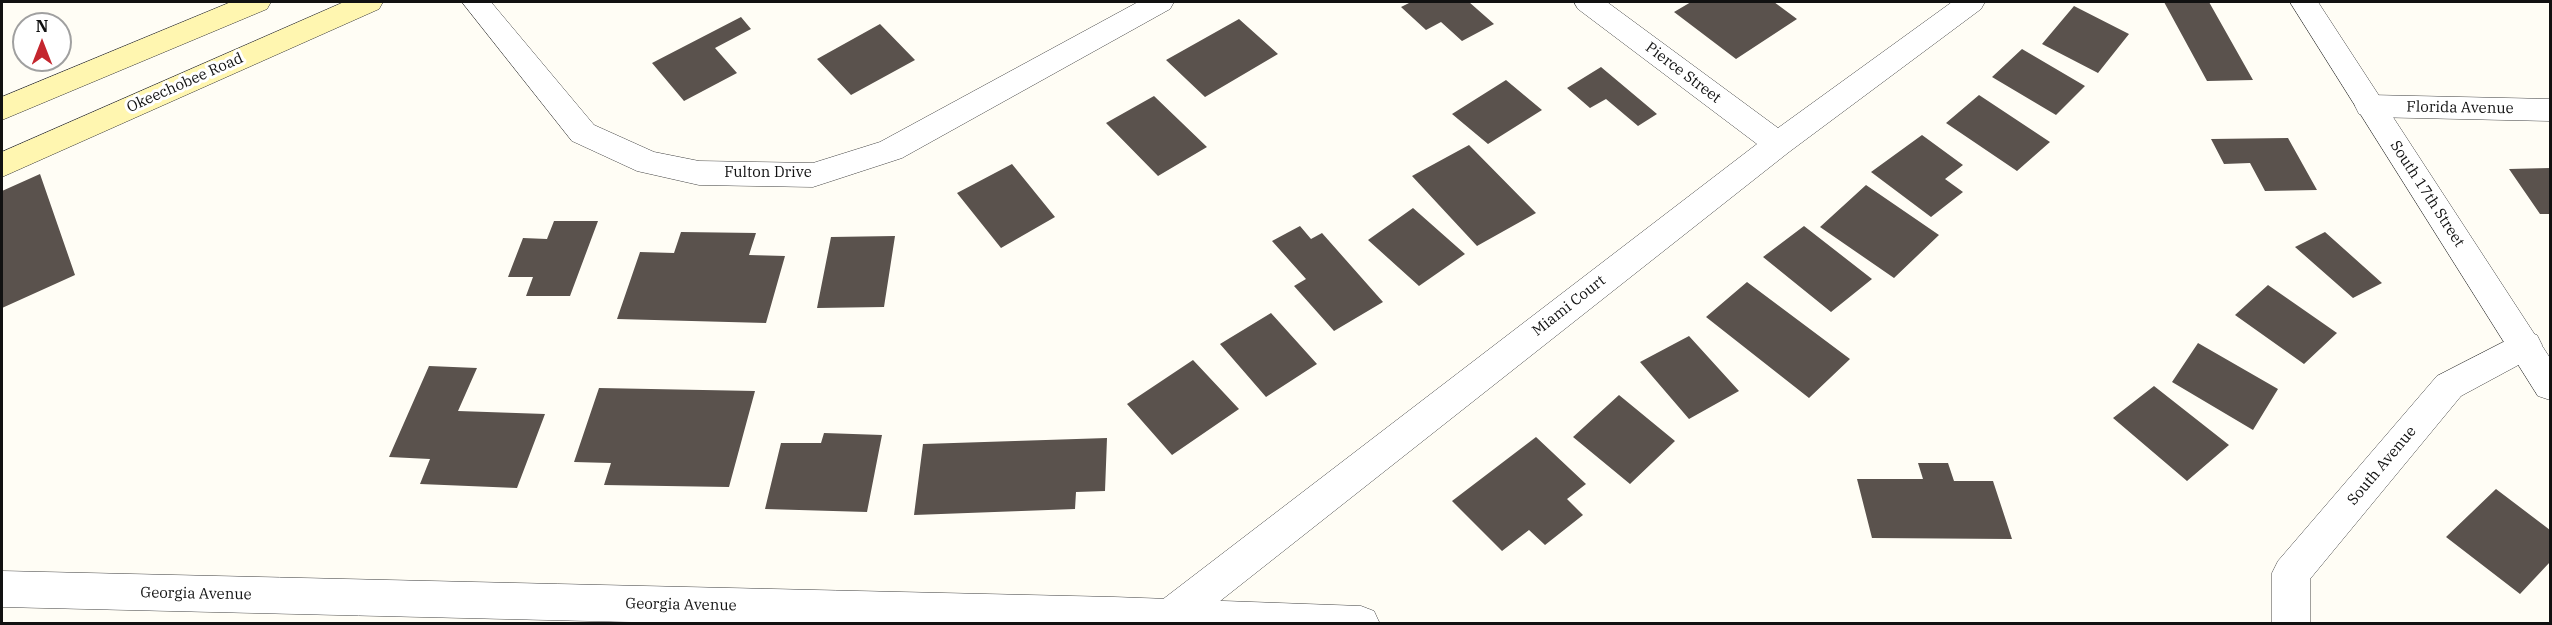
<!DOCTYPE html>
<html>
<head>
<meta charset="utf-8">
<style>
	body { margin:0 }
	#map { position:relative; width:2552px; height:625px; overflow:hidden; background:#fffdf5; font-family:"IBM Plex Serif",serif }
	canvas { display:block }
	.frame { position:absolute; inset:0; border:3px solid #111; pointer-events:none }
	.north { position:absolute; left:12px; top:12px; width:60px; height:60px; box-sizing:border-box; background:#fff; border:2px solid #a0a0a0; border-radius:50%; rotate:0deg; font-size:16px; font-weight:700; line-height:24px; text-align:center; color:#111 }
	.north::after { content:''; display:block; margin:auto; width:21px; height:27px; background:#c4262e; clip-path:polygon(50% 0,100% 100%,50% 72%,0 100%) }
</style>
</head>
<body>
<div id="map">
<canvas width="2552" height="625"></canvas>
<div class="frame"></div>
<div class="north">N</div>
</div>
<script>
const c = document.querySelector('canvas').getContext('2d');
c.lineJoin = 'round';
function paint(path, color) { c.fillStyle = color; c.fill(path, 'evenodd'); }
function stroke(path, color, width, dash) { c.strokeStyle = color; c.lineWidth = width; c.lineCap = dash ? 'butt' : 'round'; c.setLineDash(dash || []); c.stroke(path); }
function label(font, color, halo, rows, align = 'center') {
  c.font = font + ' "IBM Plex Serif",serif'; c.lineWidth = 6; c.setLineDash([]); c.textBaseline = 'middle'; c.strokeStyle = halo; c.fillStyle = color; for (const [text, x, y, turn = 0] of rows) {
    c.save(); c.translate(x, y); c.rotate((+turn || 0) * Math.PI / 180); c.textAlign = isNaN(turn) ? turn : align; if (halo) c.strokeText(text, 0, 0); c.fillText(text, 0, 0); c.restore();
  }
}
paint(new Path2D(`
	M1411,2H1469L1494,24L1462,41L1441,22L1426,30L1401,7Z
	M1691,2H1774L1797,19L1736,59L1674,12Z
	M2164,2H2209L2253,80L2207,81Z
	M2074,6L2129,34L2098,73L2042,44Z
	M741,17L751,29L715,48L737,73L684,101L652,63Z
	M1239,19L1278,54L1205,97L1166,60Z
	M880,24L915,60L851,95L817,59Z
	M2022,49L2085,86L2056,115L1992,77Z
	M1601,67L1657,114L1638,126L1606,99L1590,108L1567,88Z
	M1506,80L1542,110L1488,144L1452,114Z
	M1979,95L2050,142L2017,171L1946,123Z
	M1154,96L1207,147L1158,176L1106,123Z
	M1922,135L1963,165L1945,179L1963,192L1931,217L1871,172Z
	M2288,138L2317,190L2265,191L2250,163L2224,164L2211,139Z
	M1469,145L1536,213L1477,246L1412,176Z
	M1012,164L1055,217L1001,248L957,193Z
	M2550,168V214H2540L2509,169Z
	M40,174L75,275L2,308V191Z
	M1866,185L1939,235L1894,278L1820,227Z
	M1413,208L1465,254L1419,286L1368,240Z
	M554,221H598L570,296H526L533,277H508L523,238L547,239Z
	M1300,226L1311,239L1322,233L1383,302L1334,331L1294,286L1306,279L1272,241Z
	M1804,226L1872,279L1831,312L1763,257Z
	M681,232L756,233L749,255L785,256L766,323L617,319L640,252L674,253Z
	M2325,232L2382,283L2353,298L2295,247Z
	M895,236L884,307L817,308L831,237Z
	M1747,282L1850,359L1809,398L1706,317Z
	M2268,285L2337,333L2304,364L2235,315Z
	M1271,313L1317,364L1266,397L1220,344Z
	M1689,336L1739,391L1689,419L1640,362Z
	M2198,343L2278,389L2253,430L2172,382Z
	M1193,360L1239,409L1172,455L1127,404Z
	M429,366L477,368L458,411L545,414L517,488L420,484L430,459L389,457Z
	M2154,386L2229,445L2187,481L2113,418Z
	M599,388L755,391L729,487L604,485L611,463L574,462Z
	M1619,395L1675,441L1630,484L1573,437Z
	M824,433L882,435L867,512L765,509L781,443H821Z
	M1536,437L1586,484L1567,499L1583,515L1545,545L1529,530L1502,551L1452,501Z
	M1107,438L1105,491L1076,492L1075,509L914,515L923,444Z
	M1918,463H1948L1954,481H1993L2012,539L1872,538L1857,479H1923Z
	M2496,489L2550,530V562L2520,594L2446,537Z`), '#5a524d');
const minor = new Path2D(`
	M462,2H491L594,125L654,152L699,161L813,163L880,142L1138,2H1174L1170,9L902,158L813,187L699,185L637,171L572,141Z
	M1574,2H1607L1778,128L1952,2H1985L1981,9L1789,152L1191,624H1155L1152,616L1158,603L1757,144L1578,9Z
	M2370,95L2550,99V121L2370,117L2359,114L2355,106L2359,98Z
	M2525,331L2537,335L2542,345L2537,355L2461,396L2310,579V624H2272V573L2278,561L2437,376Z`);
const tertiary = new Path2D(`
	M2290,2H2318L2550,358V400L2538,396Z
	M2,571L1114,597L1361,606L1374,611L1380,624H715L2,607Z`);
const secondary = new Path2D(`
	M231,2H271L267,9L2,120V97Z
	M344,2H383L379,9L2,177V152Z`);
stroke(minor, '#444', 1);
stroke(tertiary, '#444', 1);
stroke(secondary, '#333', 1);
paint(minor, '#fff');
paint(tertiary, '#fff');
paint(secondary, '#fff6b0');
label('15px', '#111', '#fff', [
	["Pierce Street",1683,73,37],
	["Okeechobee Road",185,83,-24],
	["Florida Avenue",2460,108,1],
	["Fulton Drive",768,173],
	["South 17th Street",2427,194,57],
	["Miami Court",1569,306,-38],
	["South Avenue",2382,466,-50],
	["Georgia Avenue",196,594,1],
	["Georgia Avenue",681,605,1]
]);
</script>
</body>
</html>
